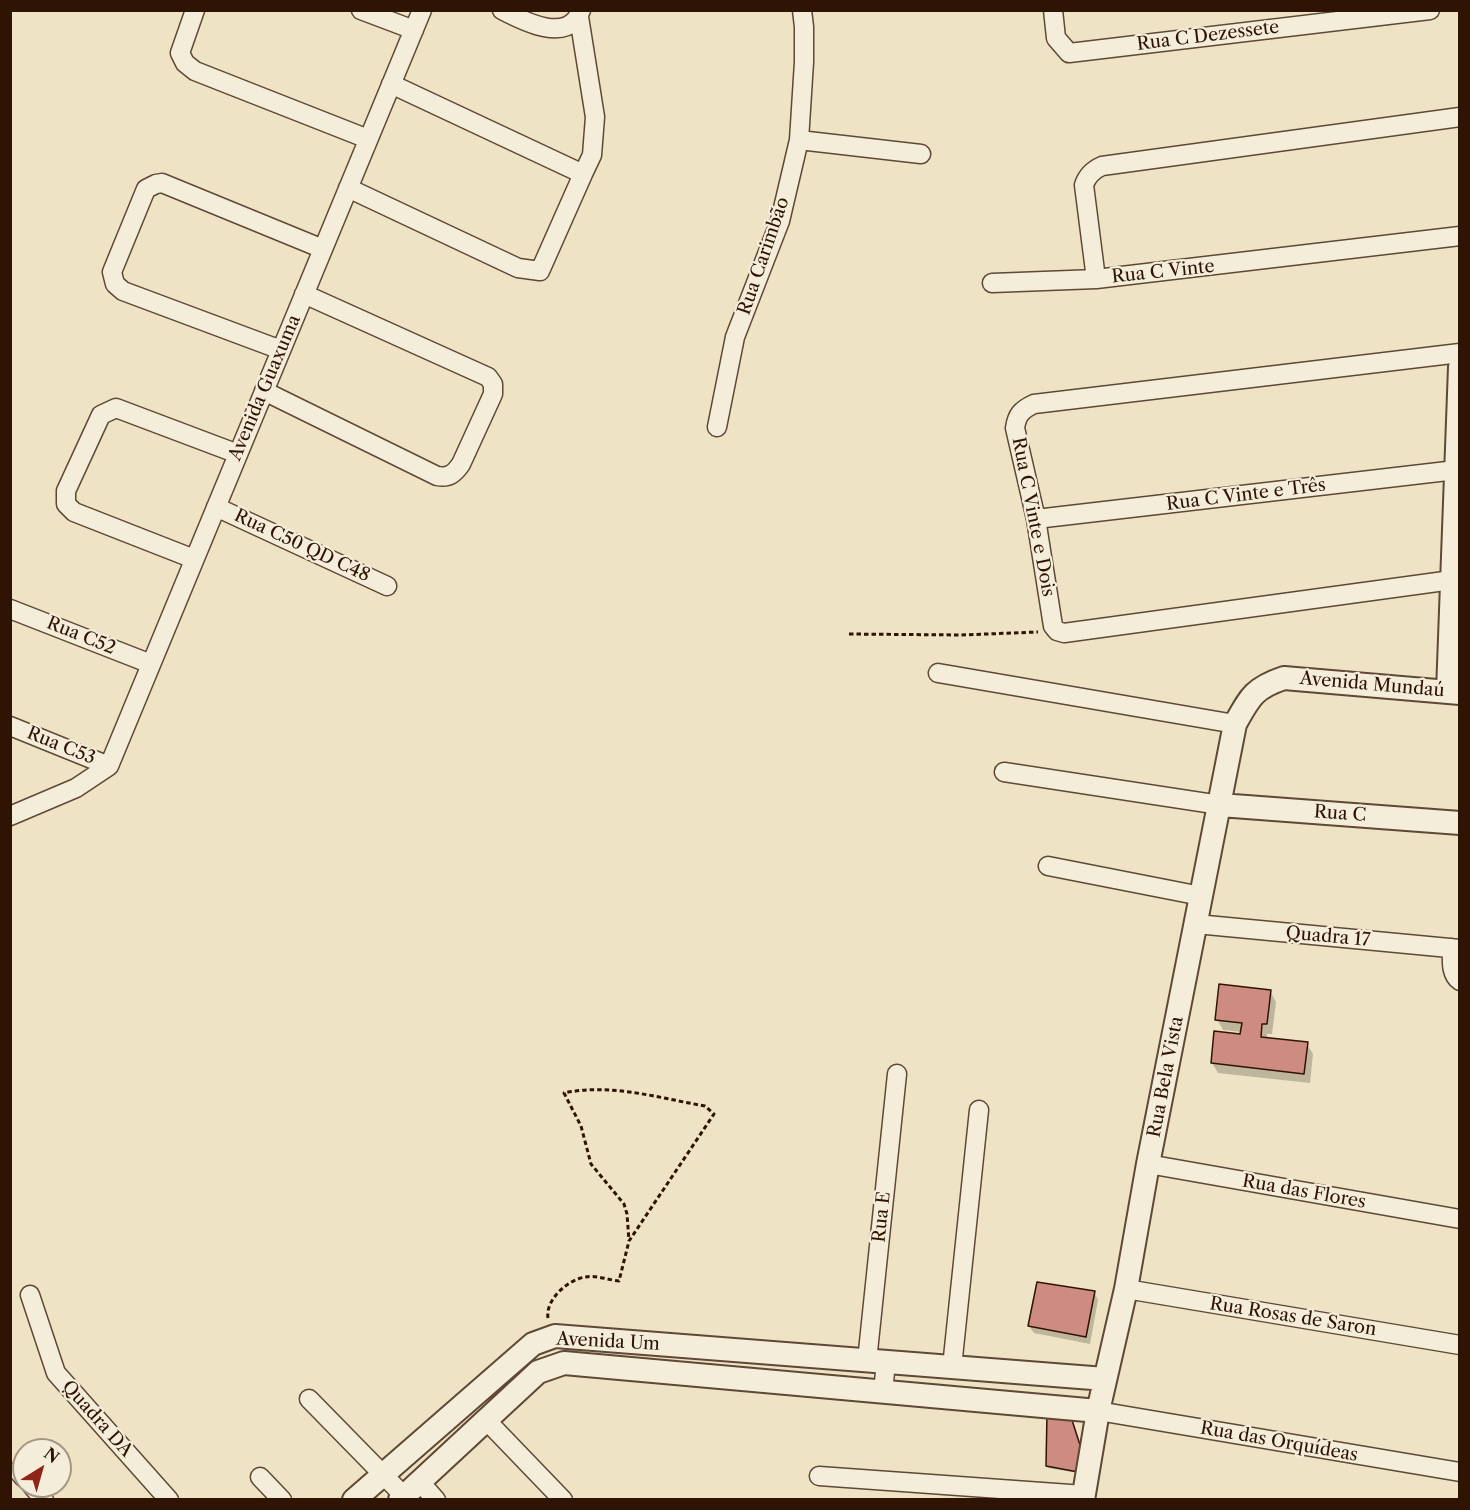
<!DOCTYPE html>
<html>
<head>
<meta charset="utf-8">
<style>
	body { margin:0 }
	#map { position:relative; width:1470px; height:1510px; overflow:hidden; background:#eee3c5; font-family:"Libre Caslon Text",serif }
	canvas { display:block }
	.frame { position:absolute; inset:0; border:12px solid #2f1403; pointer-events:none }
	.north { position:absolute; left:12px; top:1438px; width:60px; height:60px; box-sizing:border-box; background:#f4edd9; border:2px solid #a59683; border-radius:50%; rotate:37deg; font-size:16px; font-weight:700; line-height:24px; text-align:center; color:#2f1403 }
	.north::after { content:''; display:block; margin:auto; width:21px; height:27px; background:#8f2418; clip-path:polygon(50% 0,100% 100%,50% 72%,0 100%) }
</style>
</head>
<body>
<div id="map">
<canvas width="1470" height="1510"></canvas>
<div class="frame"></div>
<div class="north">N</div>
</div>
<script>
const c = document.querySelector('canvas').getContext('2d');
c.lineJoin = 'round';
function paint(path, color) { c.fillStyle = color; c.fill(path, 'evenodd'); }
function stroke(path, color, width, dash) { c.strokeStyle = color; c.lineWidth = width; c.lineCap = dash ? 'butt' : 'round'; c.setLineDash(dash || []); c.stroke(path); }
function label(font, color, halo, rows, align = 'center') {
  c.font = font + ' "Libre Caslon Text",serif'; c.lineWidth = 4.5; c.setLineDash([]); c.textBaseline = 'middle'; c.strokeStyle = halo; c.fillStyle = color; for (const [text, x, y, turn = 0] of rows) {
    c.save(); c.translate(x, y); c.rotate((+turn || 0) * Math.PI / 180); c.textAlign = isNaN(turn) ? turn : align; if (halo) c.strokeText(text, 0, 0); c.fillText(text, 0, 0); c.restore();
  }
}
paint(new Path2D(`
	M1270,991L1276,1002L1272,1034H1267V1039L1307,1044L1313,1054L1310,1083L1218,1073L1212,1063L1242,1036V1032L1223,1030L1217,1019Z
	M1094,1292L1098,1300L1090,1344L1034,1333L1029,1326Z
	M1082,1451L1078,1473L1048,1468L1047,1466Z`), '#0003');
const building = new Path2D(`
	M1219,984L1271,990L1267,1024H1262L1261,1037L1308,1042L1304,1074L1211,1063L1214,1031L1240,1034L1242,1023L1215,1020Z
	M1037,1282L1095,1291L1086,1337L1028,1326Z
	M1047,1413L1072,1420L1081,1448L1078,1472L1046,1466Z`);
paint(building, '#ce8b81');
stroke(building, '#2f1403', 1.5);
const minor = new Path2D(`
	M195,10L180,53L185,63L195,71L368,139
	M361,10L414,30
	M502,10C523,21 569,45 581,10
	M1053,10L1056,38L1069,53L1430,10
	M579,17L595,117L592,155L583,174
	M1460,117L1102,166C1093,170 1087,176 1084,185L1096,279L1460,236
	M799,140L921,154
	M348,188L518,268L540,271L583,174L391,84
	M992,283L1096,279
	M281,350L123,291L115,284L112,272L146,189L156,184L162,183L323,249
	M264,391L437,476C449,478 454,474 461,464L493,394V384L488,377L304,294
	M717,427L735,337L780,221L799,140L804,62V27L802,10
	M216,507L387,586
	M1036,519L1456,470
	M194,559L74,512L66,504V491L101,415L116,408L238,454
	M1452,580L1064,633L1057,631L1053,626L1036,519L1015,428C1017,415 1021,410 1034,404L1460,353
	M10,609L151,664
	M938,673L1235,724
	M10,726L109,766
	M109,766L422,10
	M1004,772L1220,805
	M10,816L76,788L109,766
	M1048,866L1201,896
	M1196,924L1460,949
	M1452,948C1452,960 1450,974 1460,981
	M1148,1164L1460,1219
	M1126,1289L1460,1345
	M30,1295L56,1373L169,1500
	M867,1361L897,1074
	M952,1367L979,1110
	M883,1392L886,1362
	M309,1399L404,1496
	M1098,1411L1460,1472
	M487,1421L563,1500
	M18,1471L24,1478
	M819,1476L1084,1495
	M260,1477L282,1500
	M420,1482L436,1500
	M32,1486L44,1500`);
const tertiary = new Path2D(`
	M1448,692L1460,367
	M1220,805L1460,823
	M354,1500L533,1344L555,1336L1105,1379
	M400,1500L538,1372L564,1363L1098,1411
	M1083,1500L1098,1411L1126,1289L1148,1164L1235,724C1250,697 1254,688 1284,678L1460,693`);
stroke(minor, '#5f4834', 21);
stroke(tertiary, '#5f4834', 26);
stroke(new Path2D(`
	M849,634L961,635L1038,632
	M548,1318C545,1300 568,1279 586,1277C596,1275 609,1280 619,1281L629,1241L714,1114L705,1106C659,1098 611,1083 564,1093L581,1126L591,1164L624,1204L627,1214L629,1241`), '#2f1403', 3, [4.5, 3]);
stroke(minor, '#f4edd9', 18);
stroke(tertiary, '#f4edd9', 22);
label('18px', '#2f1403', '#f4edd9', [
	["Rua C Dezessete",1208,36,-7],
	["Rua Carimbão",764,256,-71],
	["Rua C Vinte",1163,272,-6],
	["Avenida Guaxuma",265,388,-67],
	["Rua C Vinte e Três",1246,495,-7],
	["Rua C Vinte e Dois",1033,517,79],
	["Rua C50 QD C48",302,546,25],
	["Rua C52",81,636,22],
	["Avenida Mundaú",1372,685,5],
	["Rua C53",61,746,22],
	["Rua C",1340,814,4],
	["Quadra 17",1328,937,5],
	["Rua Bela Vista",1166,1077,-79],
	["Rua das Flores",1304,1192,10],
	["Rua E",882,1217,-84],
	["Rua Rosas de Saron",1293,1317,9],
	["Avenida Um",608,1342,3],
	["Quadra DA",97,1419,48],
	["Rua das Orquídeas",1279,1442,10]
]);
</script>
</body>
</html>
